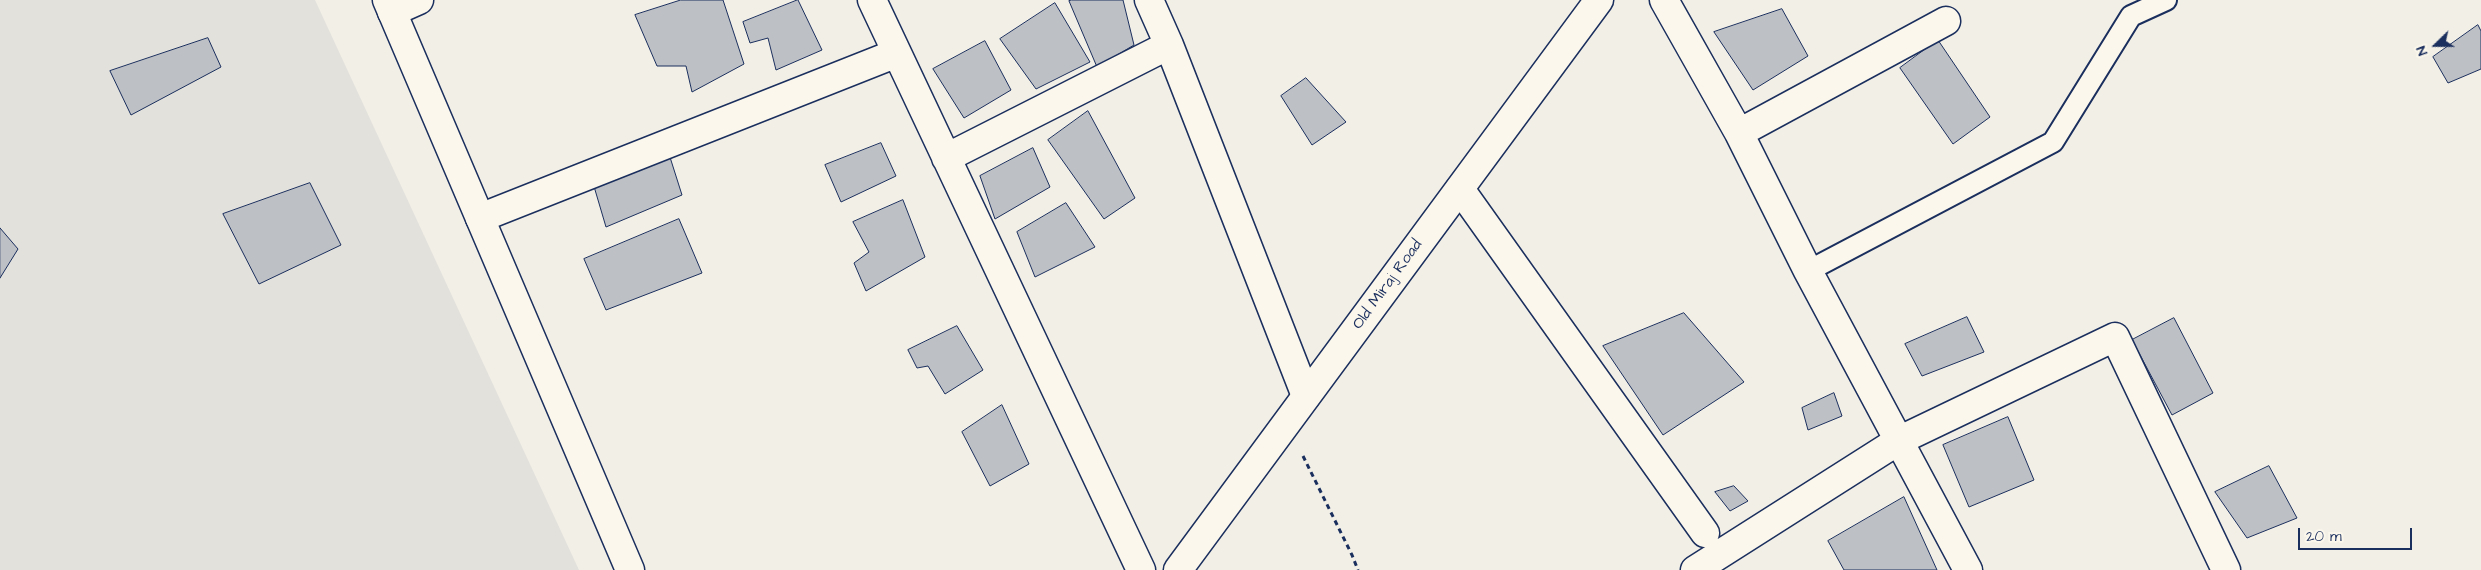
<!DOCTYPE html>
<html>
<head>
<meta charset="utf-8">
<style>
	body { margin:0 }
	#map { position:relative; width:2481px; height:570px; overflow:hidden; background:#f2efe6; font-family:"Architects Daughter",sans-serif }
	canvas { display:block }
	.north { position:absolute; left:2411px; top:20px; width:50px; height:50px; -webkit-text-stroke:4px #fbf7ec; paint-order:stroke; rotate:248deg; font-size:14px; font-weight:700; line-height:20px; text-align:center; color:#1b2f5e }
	.north::after { content:''; display:block; margin:auto; width:18px; height:22px; background:#1b2f5e; clip-path:polygon(50% 0,100% 100%,50% 72%,0 100%) }
	.scale { position:absolute; left:2298px; top:528px; width:114px; height:22px; box-sizing:border-box; border:2px solid #1b2f5e; border-top:0; padding-left:6px; font-size:15px; line-height:18px; white-space:nowrap; color:#1b2f5e; -webkit-text-stroke:4px #fbf7ec; paint-order:stroke }
</style>
</head>
<body>
<div id="map">
<canvas width="2481" height="570"></canvas>
<div class="north">N</div>
<div class="scale">20 m</div>
</div>
<script>
const c = document.querySelector('canvas').getContext('2d');
c.lineJoin = 'round';
function paint(path, color) { c.fillStyle = color; c.fill(path, 'evenodd'); }
function stroke(path, color, width, dash) { c.strokeStyle = color; c.lineWidth = width; c.lineCap = dash ? 'butt' : 'round'; c.setLineDash(dash || []); c.stroke(path); }
function label(font, color, halo, rows, align = 'center') {
  c.font = font + ' "Architects Daughter",sans-serif'; c.lineWidth = 4; c.setLineDash([]); c.textBaseline = 'middle'; c.strokeStyle = halo; c.fillStyle = color; for (const [text, x, y, turn = 0] of rows) {
    c.save(); c.translate(x, y); c.rotate((+turn || 0) * Math.PI / 180); c.textAlign = isNaN(turn) ? turn : align; if (halo) c.strokeText(text, 0, 0); c.fillText(text, 0, 0); c.restore();
  }
}
paint(new Path2D(`
	M0,0H315L579,570H0Z`), '#e2e1dc');
const building = new Path2D(`
	M681,0H723L744,64L692,92L686,66H657L635,15Z
	M798,0L822,50L776,70L768,38L750,43L743,22Z
	M1072,0H1123L1134,45L1097,67L1069,1Z
	M1055,3L1090,62L1036,89L1000,39Z
	M1782,9L1808,56L1753,90L1714,32Z
	M2478,25L2481,31V69L2448,83L2433,57Z
	M208,38L221,67L131,115L110,71Z
	M1938,40L1990,117L1953,144L1900,68Z
	M985,41L1011,90L964,118L933,69Z
	M1306,78L1346,122L1312,145L1281,96Z
	M1088,111L1135,198L1104,219L1048,140Z
	M881,143L896,176L841,202L825,165Z
	M1033,148L1050,187L995,219L980,176Z
	M669,154L682,195L606,227L593,183Z
	M310,183L341,245L259,284L223,214Z
	M903,200L925,257L866,291L854,263L869,252L853,222Z
	M1066,203L1095,247L1035,277L1017,232Z
	M679,219L702,273L606,310L584,259Z
	M0,228L18,249L0,278Z
	M1684,313L1744,382L1663,435L1603,346Z
	M1967,317L1984,352L1922,376L1905,344Z
	M2174,318L2213,393L2172,415L2132,340Z
	M957,326L983,370L945,394L928,366L917,368L908,350Z
	M1834,393L1842,416L1808,430L1802,408Z
	M1002,405L1029,464L990,486L962,432Z
	M2008,417L2034,480L1969,507L1943,445Z
	M2269,466L2297,518L2247,538L2215,492Z
	M1734,486L1748,501L1730,511L1715,492Z
	M1904,497L1937,570H1844L1828,541Z`);
paint(building, '#bdc0c4');
stroke(building, '#1b2f5e', 1);
const lane = new Path2D(`
	M1808,271L2053,142L2131,16L2166,0`);
const street = new Path2D(`
	M872,0L1141,570
	M1149,0L1169,45L1306,396
	M1664,0L1739,133L1808,271L1968,570
	M392,12L419,0
	M1739,133L1946,21
	M946,158L1169,45
	M1460,189L1705,533
	M480,218L897,53
	M1695,570L1898,441L2115,337L2226,570`);
const secondary = new Path2D(`
	M387,0L630,570`);
const primary = new Path2D(`
	M1178,570L1599,0`);
stroke(lane, '#1b2f5e', 24);
stroke(street, '#1b2f5e', 31);
stroke(secondary, '#1b2f5e', 31);
stroke(primary, '#1b2f5e', 31);
stroke(new Path2D(`
	M1303,456L1352,555L1358,570`), '#1b2f5e', 3, [5, 4]);
stroke(lane, '#fbf7ec', 20);
stroke(street, '#fbf7ec', 28);
stroke(secondary, '#fbf7ec', 28);
stroke(primary, '#fbf7ec', 28);
label('16px', '#1b2f5e', '#fbf7ec', [
	["Old Miraj Road",1388,285,-54]
]);
</script>
</body>
</html>
